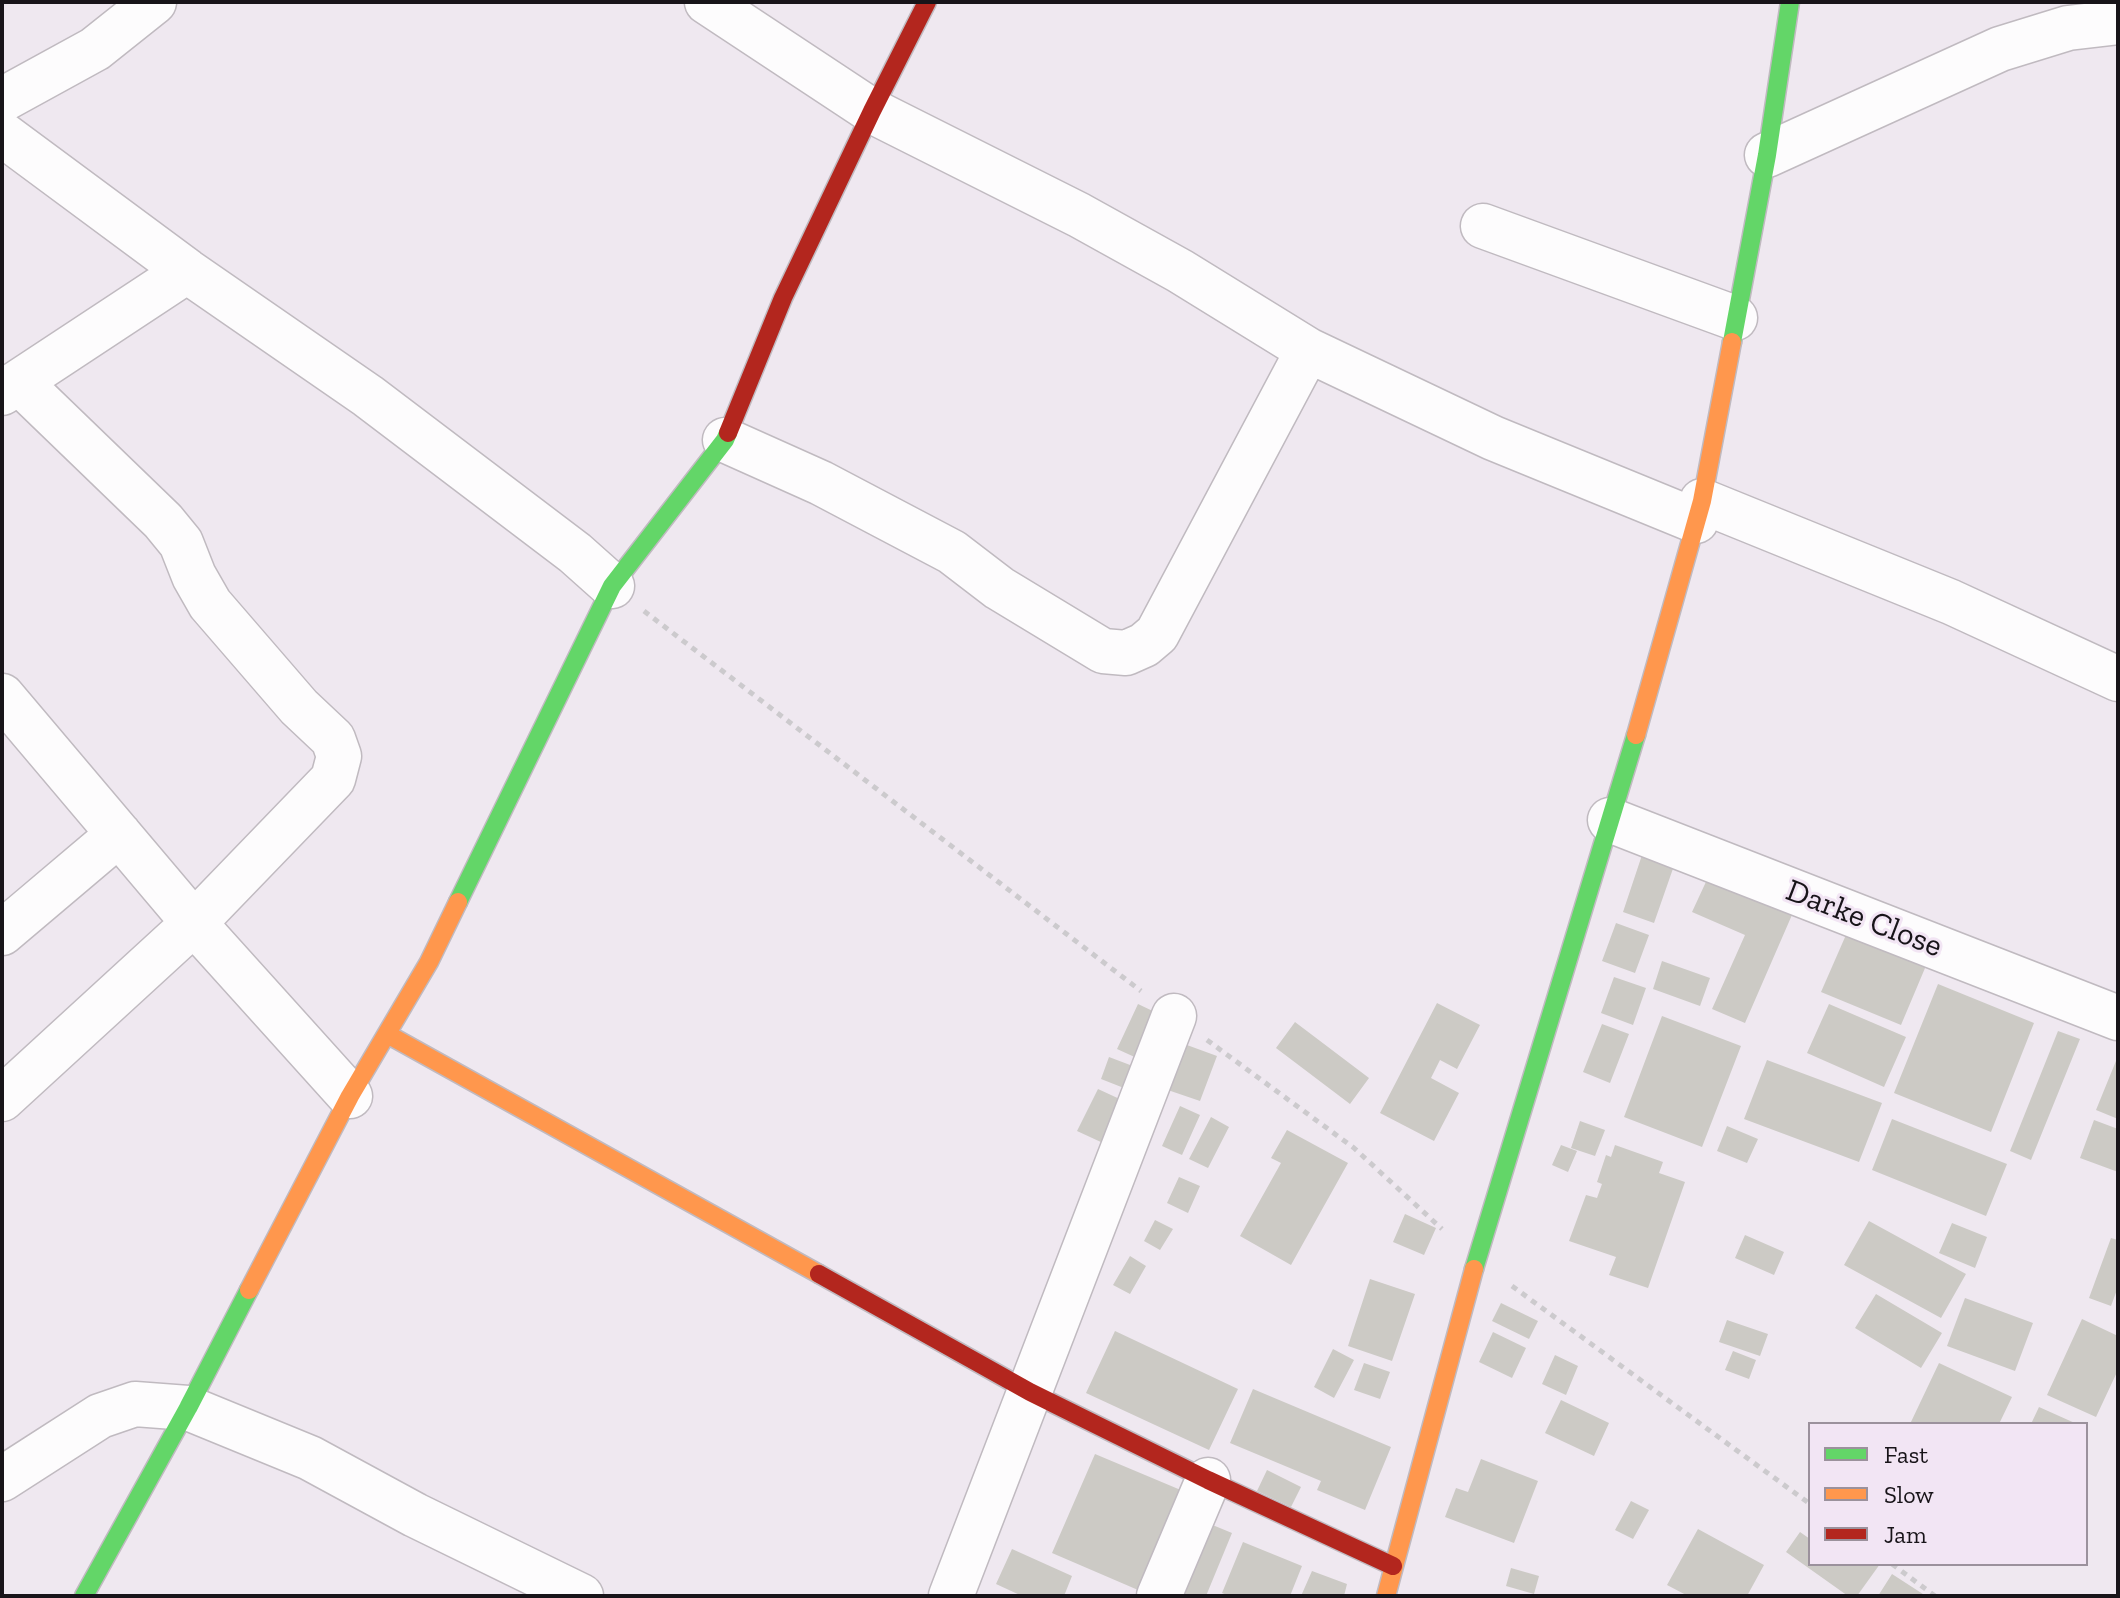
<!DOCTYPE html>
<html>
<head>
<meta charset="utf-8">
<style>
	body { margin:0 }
	#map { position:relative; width:2120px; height:1598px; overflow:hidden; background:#efe8f0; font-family:"Zilla Slab",serif }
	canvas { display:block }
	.frame { position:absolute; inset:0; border:4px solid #181419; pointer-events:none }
	.legend { position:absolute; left:1808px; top:1422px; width:280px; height:144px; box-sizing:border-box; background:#f2e5f4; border:2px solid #9b919c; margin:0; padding:10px 14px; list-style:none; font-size:24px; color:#181419 }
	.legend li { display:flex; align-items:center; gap:16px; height:40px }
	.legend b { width:40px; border:2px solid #9b919c }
</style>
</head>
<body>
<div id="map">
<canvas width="2120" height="1598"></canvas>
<div class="frame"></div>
<ul class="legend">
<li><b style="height:10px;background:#63d668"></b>Fast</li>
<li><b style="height:10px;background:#ff974d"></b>Slow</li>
<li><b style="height:10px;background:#b3261e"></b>Jam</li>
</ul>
</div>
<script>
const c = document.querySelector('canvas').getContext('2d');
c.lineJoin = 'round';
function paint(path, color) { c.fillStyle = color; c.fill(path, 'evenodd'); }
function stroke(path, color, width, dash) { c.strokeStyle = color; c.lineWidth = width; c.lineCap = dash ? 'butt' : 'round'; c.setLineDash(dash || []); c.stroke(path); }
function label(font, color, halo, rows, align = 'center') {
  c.font = font + ' "Zilla Slab",serif'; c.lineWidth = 6; c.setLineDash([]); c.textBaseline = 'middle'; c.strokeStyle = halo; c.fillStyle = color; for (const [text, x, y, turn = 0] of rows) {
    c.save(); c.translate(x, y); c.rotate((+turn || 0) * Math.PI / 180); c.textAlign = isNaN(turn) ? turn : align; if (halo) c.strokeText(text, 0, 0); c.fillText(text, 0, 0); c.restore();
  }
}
paint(new Path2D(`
	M1644,849L1676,860L1654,923L1623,912Z
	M1711,871L1795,908L1745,1023L1712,1009L1745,935L1692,912Z
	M1616,923L1649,935L1635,973L1602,961Z
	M1849,928L1928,961L1901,1025L1821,992Z
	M1662,961L1710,978L1700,1006L1653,989Z
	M1614,977L1646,988L1633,1025L1601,1013Z
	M1938,984L2034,1023L1991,1132L1894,1093Z
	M1437,1003L1480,1025L1457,1069L1440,1060L1431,1078L1459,1093L1434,1141L1380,1113Z
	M1138,1004L1159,1014L1139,1059L1117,1049Z
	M1829,1004L1906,1037L1884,1087L1807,1053Z
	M1662,1016L1741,1046L1702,1147L1624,1117Z
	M1295,1022L1369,1078L1350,1104L1276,1048Z
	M1602,1024L1629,1034L1610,1083L1583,1072Z
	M2058,1031L2080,1039L2031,1160L2010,1151Z
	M1176,1041L1217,1056L1200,1101L1159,1087Z
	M2118,1056V1119L2096,1110Z
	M1109,1057L1138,1068L1129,1090L1101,1079Z
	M1767,1060L1882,1103L1859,1162L1744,1119Z
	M1098,1089L1124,1101L1103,1143L1077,1131Z
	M1180,1106L1200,1115L1182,1155L1162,1146Z
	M1211,1117L1229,1127L1208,1168L1189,1159Z
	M1892,1119L2007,1164L1986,1216L1872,1170Z
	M2094,1120L2118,1129V1172L2080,1158Z
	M1580,1121L1605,1130L1595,1156L1571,1148Z
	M1727,1126L1758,1139L1747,1163L1717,1151Z
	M1287,1130L1348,1163L1291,1265L1240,1236L1281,1163L1271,1158Z
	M1561,1145L1577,1151L1568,1172L1552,1165Z
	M1615,1145L1663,1162L1659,1173L1685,1182L1648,1288L1609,1275L1616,1257L1569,1241L1586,1195L1597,1198L1602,1184L1597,1182L1606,1155L1611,1157Z
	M1179,1177L1200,1186L1188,1213L1167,1203Z
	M1405,1214L1436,1228L1424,1255L1393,1242Z
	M1155,1220L1173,1229L1160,1250L1144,1241Z
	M1869,1221L1966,1274L1941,1318L1844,1265Z
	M1952,1223L1987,1237L1975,1268L1939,1253Z
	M1745,1235L1784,1252L1774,1275L1735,1258Z
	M2111,1238L2118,1240V1287L2111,1306L2089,1298Z
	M1130,1256L1146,1266L1130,1294L1113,1285Z
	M1370,1279L1415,1294L1392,1361L1348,1346Z
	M1876,1294L1942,1333L1921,1368L1855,1328Z
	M1965,1298L2033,1323L2015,1371L1947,1346Z
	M1501,1303L1538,1321L1529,1339L1492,1321Z
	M2082,1319L2118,1336V1370L2096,1417L2047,1395Z
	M1727,1320L1768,1334L1760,1356L1719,1342Z
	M1115,1331L1238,1389L1209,1450L1086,1393Z
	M1493,1332L1526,1348L1512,1378L1479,1362Z
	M1333,1349L1354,1360L1334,1398L1314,1387Z
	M1733,1351L1756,1360L1749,1379L1725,1370Z
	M1555,1355L1578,1366L1566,1395L1542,1384Z
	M1364,1363L1390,1372L1380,1399L1354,1390Z
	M1939,1363L2012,1397L1999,1424H1910Z
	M1253,1389L1391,1447L1365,1510L1317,1490L1321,1481L1230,1443Z
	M1561,1400L1609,1423L1594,1456L1545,1433Z
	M2039,1407L2077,1424H2031Z
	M1095,1454L1195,1496L1152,1596L1052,1553Z
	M1481,1459L1538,1481L1514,1543L1445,1517L1456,1488L1468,1492Z
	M1267,1470L1301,1487L1291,1507L1257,1491Z
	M1631,1501L1649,1510L1633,1539L1615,1530Z
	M1198,1519L1232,1533L1206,1596H1167Z
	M1698,1529L1764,1565L1747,1596H1688L1667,1585Z
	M1800,1532L1810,1539V1564H1880L1857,1596H1848L1786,1552Z
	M1243,1542L1302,1566L1290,1596H1229L1222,1593Z
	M1012,1549L1072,1576L1064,1596H1022L996,1584Z
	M1511,1568L1539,1576L1534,1594L1506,1586Z
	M1312,1571L1347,1584L1344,1596H1301Z
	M1892,1574L1926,1596H1878Z`), '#cccac5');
const street = new Path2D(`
	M707,2L872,111L1079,215L1180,271L1308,350L1493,438L1696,521
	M2,100L95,49L154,2
	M2,134L187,271L368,396L575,553L612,586
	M1767,155L2000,49L2068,28L2118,22
	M1483,226L1735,318
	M2,393L187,271
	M725,440L821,483L952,552L999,588L1103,651L1126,653L1144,645L1157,634L1308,350
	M1702,501L1951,602L2118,679
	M2,696L194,923L350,1096
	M1610,820L2118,1018
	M2,933L119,834
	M2,1099L194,923L333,779L339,756L333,739L299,707L210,604L194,576L181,543L163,521L19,382
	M2,1479L100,1416L135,1404L188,1408L310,1458L415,1515L581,1596
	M951,1596L1174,1016
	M1159,1596L1208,1480`);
const fast = new Path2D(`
	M1732,342L1767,155L1790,2
	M458,902L612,586L725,440L728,433
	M1474,1269L1636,735
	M84,1596L188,1408L249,1290`);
const slow = new Path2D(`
	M1636,735L1702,501L1732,342
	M387,1034L819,1274
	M249,1290L350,1096L429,962L458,902
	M1386,1596L1474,1269`);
const jam = new Path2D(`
	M728,433L783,298L872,111L927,2
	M819,1274L1030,1392L1208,1480L1393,1566`);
stroke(street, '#c0bac0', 47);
stroke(fast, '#c0bac0', 21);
stroke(slow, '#c0bac0', 21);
stroke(jam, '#c0bac0', 21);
stroke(new Path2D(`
	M644,611L1141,991
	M1207,1040L1354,1148L1442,1229
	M1512,1286L1810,1504
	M1892,1564L1935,1596`), '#cccacd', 5, [6, 6]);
stroke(street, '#fdfcfd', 44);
stroke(fast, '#63d668', 18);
stroke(slow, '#ff974d', 18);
stroke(jam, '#b3261e', 18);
label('32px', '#181419', '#f2e5f4', [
	["Darke Close",1864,919,21]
]);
</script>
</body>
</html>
